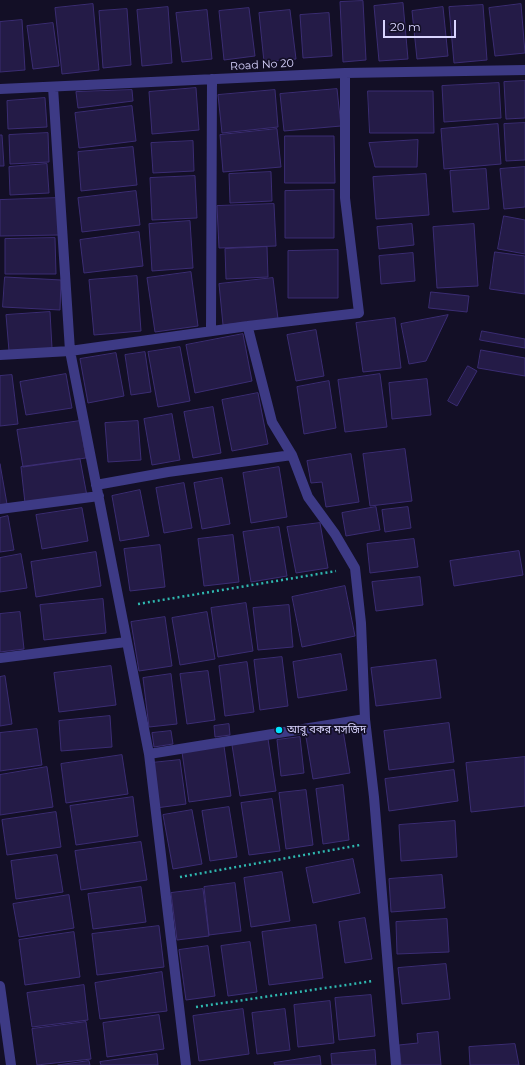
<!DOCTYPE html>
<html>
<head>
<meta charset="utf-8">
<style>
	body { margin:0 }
	#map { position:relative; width:525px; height:1065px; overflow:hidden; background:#130f26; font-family:Montserrat,sans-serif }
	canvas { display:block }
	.scale { position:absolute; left:383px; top:20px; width:73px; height:18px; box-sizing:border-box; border:2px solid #d9d4ff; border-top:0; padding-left:5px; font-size:12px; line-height:14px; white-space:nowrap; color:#d9d4ff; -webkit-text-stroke:3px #130f26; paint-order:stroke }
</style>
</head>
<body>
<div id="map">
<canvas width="525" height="1065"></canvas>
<div class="scale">20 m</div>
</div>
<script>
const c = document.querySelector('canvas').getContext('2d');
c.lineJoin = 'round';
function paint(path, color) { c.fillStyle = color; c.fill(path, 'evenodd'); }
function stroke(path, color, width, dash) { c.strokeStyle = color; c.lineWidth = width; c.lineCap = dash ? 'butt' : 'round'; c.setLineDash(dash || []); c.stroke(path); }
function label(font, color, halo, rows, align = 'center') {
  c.font = font + ' Montserrat,"Noto Sans Bengali",sans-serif'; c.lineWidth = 3.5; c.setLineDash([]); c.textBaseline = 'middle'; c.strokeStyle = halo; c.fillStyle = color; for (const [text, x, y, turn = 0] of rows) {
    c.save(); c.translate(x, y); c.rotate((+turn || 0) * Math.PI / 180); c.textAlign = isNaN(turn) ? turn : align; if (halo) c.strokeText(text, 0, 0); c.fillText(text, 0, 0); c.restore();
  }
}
const building = new Path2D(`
	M363,1L366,60L343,62L340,2Z
	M403,3L408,59L379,61L374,6Z
	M93,4L99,70L62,74L55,8Z
	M521,4L525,53L495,56L489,8Z
	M483,5L487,60L454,63L449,7Z
	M168,7L172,63L142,66L137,10Z
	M443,7L448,56L417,59L412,11Z
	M249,8L255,56L224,60L219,11Z
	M127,9L131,65L103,68L99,11Z
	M207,10L212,59L182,62L176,13Z
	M290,10L296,59L264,62L259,13Z
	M329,13L332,56L303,58L300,15Z
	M22,20L25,70L0,72V22Z
	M53,23L59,66L33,69L27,26Z
	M525,81V118L506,119L504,82Z
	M499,83L501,118L444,122L442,86Z
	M196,88L199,130L152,134L149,92Z
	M337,89L341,126L284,131L280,94Z
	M132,90L133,101L78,108L76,92Z
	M275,90L278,127L222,133L218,95Z
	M368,91H433L434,133H370Z
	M45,98L47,127L8,129L7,101Z
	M132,106L136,141L79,148L75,113Z
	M525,123V160L506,161L504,124Z
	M498,124L501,164L444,169L441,129Z
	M277,129L281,167L223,172L220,135Z
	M48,133L49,162L10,164L9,135Z
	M0,135H2L4,166H0Z
	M285,136H334L335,183H285Z
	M418,140L417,167H375L369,143Z
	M193,141L194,171L153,173L151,143Z
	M133,147L137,185L81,191L78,152Z
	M47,164L49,193L10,195L9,167Z
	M525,167V207L504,209L500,169Z
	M486,169L489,209L453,212L450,171Z
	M271,172L272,201L230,203L229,174Z
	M426,174L429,215L376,219L373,177Z
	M195,176L197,218L152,220L150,178Z
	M334,190V238H285V191Z
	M136,191L140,225L82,232L78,198Z
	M59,198L60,235L0,236V200Z
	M274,204L276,246L219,248L217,206Z
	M504,216L525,220V254L498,249Z
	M190,221L193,268L152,271L149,224Z
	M412,224L414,245L379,249L377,227Z
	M474,224L478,286L437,288L433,227Z
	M139,232L143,266L84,273L80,240Z
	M55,238L56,274H5V239Z
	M267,247L268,277L226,279L225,249Z
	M338,250V298H288V251Z
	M495,252L525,256V294L490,289Z
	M413,253L415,281L381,284L379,256Z
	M191,272L198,326L155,332L147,278Z
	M137,276L141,331L94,335L89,280Z
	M5,277L61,280L60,310L3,307Z
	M273,278L278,319L223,325L219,284Z
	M431,292L469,296L467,312L429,308Z
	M50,312L52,348L9,351L6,315Z
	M448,315L426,361L409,364L401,324Z
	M395,318L401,368L363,372L356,323Z
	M316,330L324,376L296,381L287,335Z
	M482,331L525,339V348L480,340Z
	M243,334L252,381L195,393L186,345Z
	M180,347L190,401L158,407L148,352Z
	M481,350L525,358V376L478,368Z
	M145,352L151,392L131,395L125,355Z
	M116,353L124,396L88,403L80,359Z
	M468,366L477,371L457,406L448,401Z
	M66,374L72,408L26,415L20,382Z
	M380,374L387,427L345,432L338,380Z
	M12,375L18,424L0,426V376Z
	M427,379L431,415L392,419L389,383Z
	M329,381L336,428L304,434L297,387Z
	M258,393L268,444L232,451L222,400Z
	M213,407L221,453L193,458L184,412Z
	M172,414L180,460L152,465L144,419Z
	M80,421L86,458L23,467L17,430Z
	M138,421L141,460L108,462L105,423Z
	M405,449L412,501L370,506L363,454Z
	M351,454L359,502L326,507L322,482L311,483L307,461Z
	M80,459L87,496L25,503L21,467Z
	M0,464L7,504L0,505Z
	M279,467L287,517L251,523L243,473Z
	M222,478L230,524L202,529L194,483Z
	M184,483L192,528L164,533L156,488Z
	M140,490L149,536L120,541L112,496Z
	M376,507L380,530L346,536L342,513Z
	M408,507L411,528L385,532L382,510Z
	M82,508L88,541L42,549L36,515Z
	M8,516L14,550L0,552V518Z
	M320,523L328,568L296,573L287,527Z
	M279,527L287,576L251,582L243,532Z
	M233,535L239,582L204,586L198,539Z
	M414,539L418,567L370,573L367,544Z
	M160,545L165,587L130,591L124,549Z
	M519,551L523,575L454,586L450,561Z
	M96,552L101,586L36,597L31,562Z
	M21,554L27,588L0,592V558Z
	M420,577L423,605L376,611L372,582Z
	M345,586L355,636L302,647L292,597Z
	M103,599L106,633L44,640L40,605Z
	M246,603L253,651L218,657L211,608Z
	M289,605L293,647L258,650L253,608Z
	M20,612L24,649L0,652V614Z
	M207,612L215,659L180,665L172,618Z
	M165,617L172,666L139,671L131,622Z
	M341,654L347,690L298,698L293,662Z
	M282,657L288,706L260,710L254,660Z
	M436,660L441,698L376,706L371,668Z
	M247,662L254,712L225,716L219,666Z
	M111,666L116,705L59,712L54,673Z
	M208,671L215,720L187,724L180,674Z
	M171,674L177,724L149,727L143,678Z
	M5,676L12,724L0,726V677Z
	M110,716L112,747L61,751L59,721Z
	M449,723L454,762L389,770L384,731Z
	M229,724L230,735L215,737L214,726Z
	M342,724L350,773L313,779L305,731Z
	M37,729L42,765L0,771V733Z
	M171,731L173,744L154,747L152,733Z
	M300,737L304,773L281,776L277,740Z
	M268,739L276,791L240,796L232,745Z
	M224,746L231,796L189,802L182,752Z
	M122,755L128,794L66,803L61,764Z
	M525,757V806L471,812L466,763Z
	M180,760L186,804L156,808L151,763Z
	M47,767L53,807L0,815V775Z
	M454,770L458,801L389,811L385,779Z
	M343,785L349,840L323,844L316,789Z
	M306,790L313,845L286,849L279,793Z
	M133,797L138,836L76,845L70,806Z
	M272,799L280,851L249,855L241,803Z
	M229,807L237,857L210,861L202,811Z
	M192,810L202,864L173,869L163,815Z
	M56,812L61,847L7,855L2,820Z
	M455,821L457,857L401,861L399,825Z
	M141,842L147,880L81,890L75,851Z
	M57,855L63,892L16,899L11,861Z
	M353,859L360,893L313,903L306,868Z
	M282,872L290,921L251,927L244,878Z
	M442,875L445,908L391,912L389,879Z
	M235,883L241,931L209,935L204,887Z
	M141,887L146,922L93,929L88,894Z
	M203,889L209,936L177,940L171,893Z
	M69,895L74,928L19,937L13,904Z
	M365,918L372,959L345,963L339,922Z
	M447,919L449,952L397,954L396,922Z
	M316,925L323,978L269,985L262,932Z
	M159,926L164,967L97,975L92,934Z
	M74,932L80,977L25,985L19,940Z
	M250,942L257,992L228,996L221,946Z
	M208,946L215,996L186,1000L179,950Z
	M446,964L450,999L402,1004L398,968Z
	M162,972L167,1011L100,1019L95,983Z
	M84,985L88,1020L32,1027L27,993Z
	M371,995L375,1036L339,1040L335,998Z
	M330,1001L334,1043L298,1047L294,1005Z
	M243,1009L249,1054L199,1061L193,1016Z
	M285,1009L290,1050L257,1054L252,1013Z
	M159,1015L164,1049L107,1057L103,1023Z
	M86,1022L91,1059L37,1065L32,1029Z
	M438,1032L441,1065H401L399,1045L418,1043L417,1034Z
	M515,1044L519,1065H470L469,1047Z
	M375,1050L376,1065H332L331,1054Z
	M157,1054L158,1065H101L100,1062Z
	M320,1056L321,1065H275L274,1063Z
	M89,1061L90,1065H58Z`);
paint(building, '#241b47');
stroke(building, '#3b2d73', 1);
stroke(new Path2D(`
	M138,604L336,571
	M180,877L360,845
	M196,1007L373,981`), '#2fb8b0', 2.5, [2, 3]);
stroke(new Path2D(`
	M53,87L70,351L149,754L186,1065
	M0,89L345,73L525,70
	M248,326L249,332L272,422L292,455
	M211,331L212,79
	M0,355L70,351L248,326L359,313L345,198V73
	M96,485L168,472L292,455L308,497L335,534L355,568L361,623L365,719L374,797L396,1065
	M0,509L99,496
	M0,658L126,642
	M149,754L365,719`), '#3d3a85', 10);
stroke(new Path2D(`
	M0,986L11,1065`), '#3d3a85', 10);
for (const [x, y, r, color] of [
	[279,730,4,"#00e5ff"]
]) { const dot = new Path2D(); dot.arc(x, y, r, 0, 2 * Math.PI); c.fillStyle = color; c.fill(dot); stroke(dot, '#130f26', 1.5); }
label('11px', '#d9d4ff', '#130f26', [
	["Road No 20",262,65,-3]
]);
label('11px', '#d9d4ff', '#130f26', [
	["আবু বকর মসজিদ",287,730]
], 'left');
</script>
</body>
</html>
